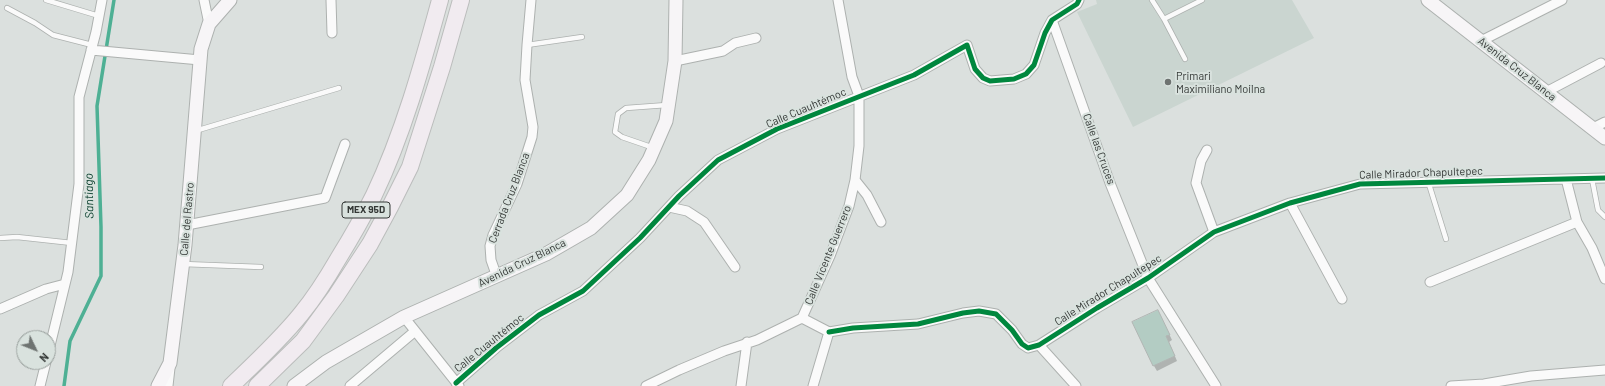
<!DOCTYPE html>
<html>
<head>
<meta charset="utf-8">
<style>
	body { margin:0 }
	#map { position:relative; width:1605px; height:386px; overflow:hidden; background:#dbe0de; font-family:Barlow,sans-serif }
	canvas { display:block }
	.north { position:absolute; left:16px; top:330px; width:40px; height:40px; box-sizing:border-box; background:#d9e2de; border:1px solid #979e9b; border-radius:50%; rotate:133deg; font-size:11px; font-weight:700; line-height:16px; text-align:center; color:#343836 }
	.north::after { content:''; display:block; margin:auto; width:14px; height:18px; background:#6e7371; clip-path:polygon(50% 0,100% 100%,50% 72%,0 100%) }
</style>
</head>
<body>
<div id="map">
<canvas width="1605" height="386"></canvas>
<div class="north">N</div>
</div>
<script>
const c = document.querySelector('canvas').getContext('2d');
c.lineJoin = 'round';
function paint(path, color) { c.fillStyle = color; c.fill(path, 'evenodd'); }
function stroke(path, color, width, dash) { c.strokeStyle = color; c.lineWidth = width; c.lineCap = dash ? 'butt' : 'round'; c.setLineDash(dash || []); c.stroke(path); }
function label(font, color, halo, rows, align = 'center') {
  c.font = font + ' Barlow,sans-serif'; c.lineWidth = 4; c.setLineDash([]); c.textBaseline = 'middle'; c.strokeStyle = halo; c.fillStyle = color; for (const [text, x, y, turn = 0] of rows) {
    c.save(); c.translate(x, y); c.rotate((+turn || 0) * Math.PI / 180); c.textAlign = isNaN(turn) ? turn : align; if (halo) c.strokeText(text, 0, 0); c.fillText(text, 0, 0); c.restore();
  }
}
paint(new Path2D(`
	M1096,0H1292L1314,38L1133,127L1077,12L1097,4Z`), '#cad5d0');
paint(new Path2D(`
	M1161,317L1172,340L1169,342L1177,361L1157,371L1154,366Z`), '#0003');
stroke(new Path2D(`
	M64,386L70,341L101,276V227L97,106L114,0`), '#4eb094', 3.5);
const building = new Path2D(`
	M1158,310L1170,335L1166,336L1175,356L1153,366L1132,322Z`);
paint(building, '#b3ccc3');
stroke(building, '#b1b5b3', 1);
const lane = new Path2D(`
	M46,0L99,16
	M1152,0L1164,19
	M7,8L35,23L53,35L92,45
	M527,45L582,37
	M1185,59L1164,19L1202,0
	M195,131L339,88
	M654,148L622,137L615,132L618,114L626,108L667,105
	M1592,179L1598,210L1605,217
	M1428,181L1446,239
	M0,238L17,237L72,243
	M183,264L261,267`);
const street = new Path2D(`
	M204,0L209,24
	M331,0L332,33
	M1052,20L1110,183L1148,278L1216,386
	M1481,41L1562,0
	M91,50L200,60
	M675,61L723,51L735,43L756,38
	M1546,92L1601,63
	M1593,128L1605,122
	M1207,150L1201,161L1196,183L1214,232
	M1566,179L1577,222L1592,248L1605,279
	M855,180L867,195L881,222
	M1290,203L1342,299
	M669,207L687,211L704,222L735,267
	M187,225L325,198L345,144
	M497,277L491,260L490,246L493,235L517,184L532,137L533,127L525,80L527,45L531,0
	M1430,282L1577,222
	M0,309L46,289L65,284
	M404,317L459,386
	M802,318L829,332L813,386
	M829,332L853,328L918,324L963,313L979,311L996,314L1012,330L1022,344L1028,348L1039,345L1097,308L1148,278L1214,232L1290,203L1360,184L1605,178
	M1039,345L1076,386
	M48,354L68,272L79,184V97L96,32L102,0
	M456,383L496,348L539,315L583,291L640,238L679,196L718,160L777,129L914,75L967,45L975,69L983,78L990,81L1014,79L1026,74L1034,65L1045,33L1052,20L1077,4L1079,0
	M40,386L46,362
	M168,386L170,368
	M350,386L414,332
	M646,386L679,370L724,351L757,340L802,318L830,256L849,206L855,180L859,146V96L852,77L838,0
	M741,386L747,342
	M1451,386L1484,384L1531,376L1605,370`);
const secondary = new Path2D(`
	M1428,0L1605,138
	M158,386L170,363L185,245L201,49L209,24L230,0
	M294,386L326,362L404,317L546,254L591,228L627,195L649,160L666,121L675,61L676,0`);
const highway = new Path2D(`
	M231,386C255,363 280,340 301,314C315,297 327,278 338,259C351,238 363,217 374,195C403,134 422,66 440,0
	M257,386L303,341L336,296L370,244L390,207L410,167L442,67L461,0`);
stroke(lane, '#adb1af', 6);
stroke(street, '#adb1af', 11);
stroke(secondary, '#adb1af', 15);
stroke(highway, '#bbbdbc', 18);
stroke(lane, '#fafafa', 4.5);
stroke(street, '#fafafa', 9);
stroke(secondary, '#f7f5f7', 13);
stroke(highway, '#f1ebf0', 16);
stroke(new Path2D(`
	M829,332L853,328L918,324L963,313L979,311L996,314L1012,330L1022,344L1028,348L1039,345L1097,308L1148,278L1214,232L1290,203L1360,184L1605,178
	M456,383L496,348L539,315L583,291L640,238L679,196L718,160L777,129L914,75L967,45L975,69L983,78L990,81L1014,79L1026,74L1034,65L1045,33L1052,20L1077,4L1079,0`), '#00873e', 5);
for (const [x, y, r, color] of [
	[1168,82,4,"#6e7371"]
]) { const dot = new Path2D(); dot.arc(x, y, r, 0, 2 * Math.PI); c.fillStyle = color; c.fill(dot); stroke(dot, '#d9e2de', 1.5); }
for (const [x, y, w] of [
	[366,210,48]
]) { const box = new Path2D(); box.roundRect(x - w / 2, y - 8, w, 16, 3); c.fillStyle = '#d9e2de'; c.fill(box); stroke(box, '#343836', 1); }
label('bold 10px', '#343836', null, [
	["MEX 95D",366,210]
]);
label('11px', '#343836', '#d9e2de', [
	["Avenida Cruz Blanca",1517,69,38],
	["Calle Cuauhtémoc",806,108,-23],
	["Calle las Cruces",1099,149,70],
	["Calle Mirador Chapultepec",1421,173,-2],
	["Cerrada Cruz Blanca",509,198,-69],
	["Calle del Rastro",187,219,-85],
	["Calle Vicente Guerrero",828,255,-68],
	["Avenida Cruz Blanca",522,263,-26],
	["Calle Mirador Chapultepec",1108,290,-32],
	["Calle Cuauhtémoc",489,343,-39]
]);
label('11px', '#343836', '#d9e2de', [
	["Primari",1176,76],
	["Maximiliano Moilna",1176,89]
], 'left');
label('italic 12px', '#0f4231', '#d9e2de', [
	["Santiago",89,196,-91]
]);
</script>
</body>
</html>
